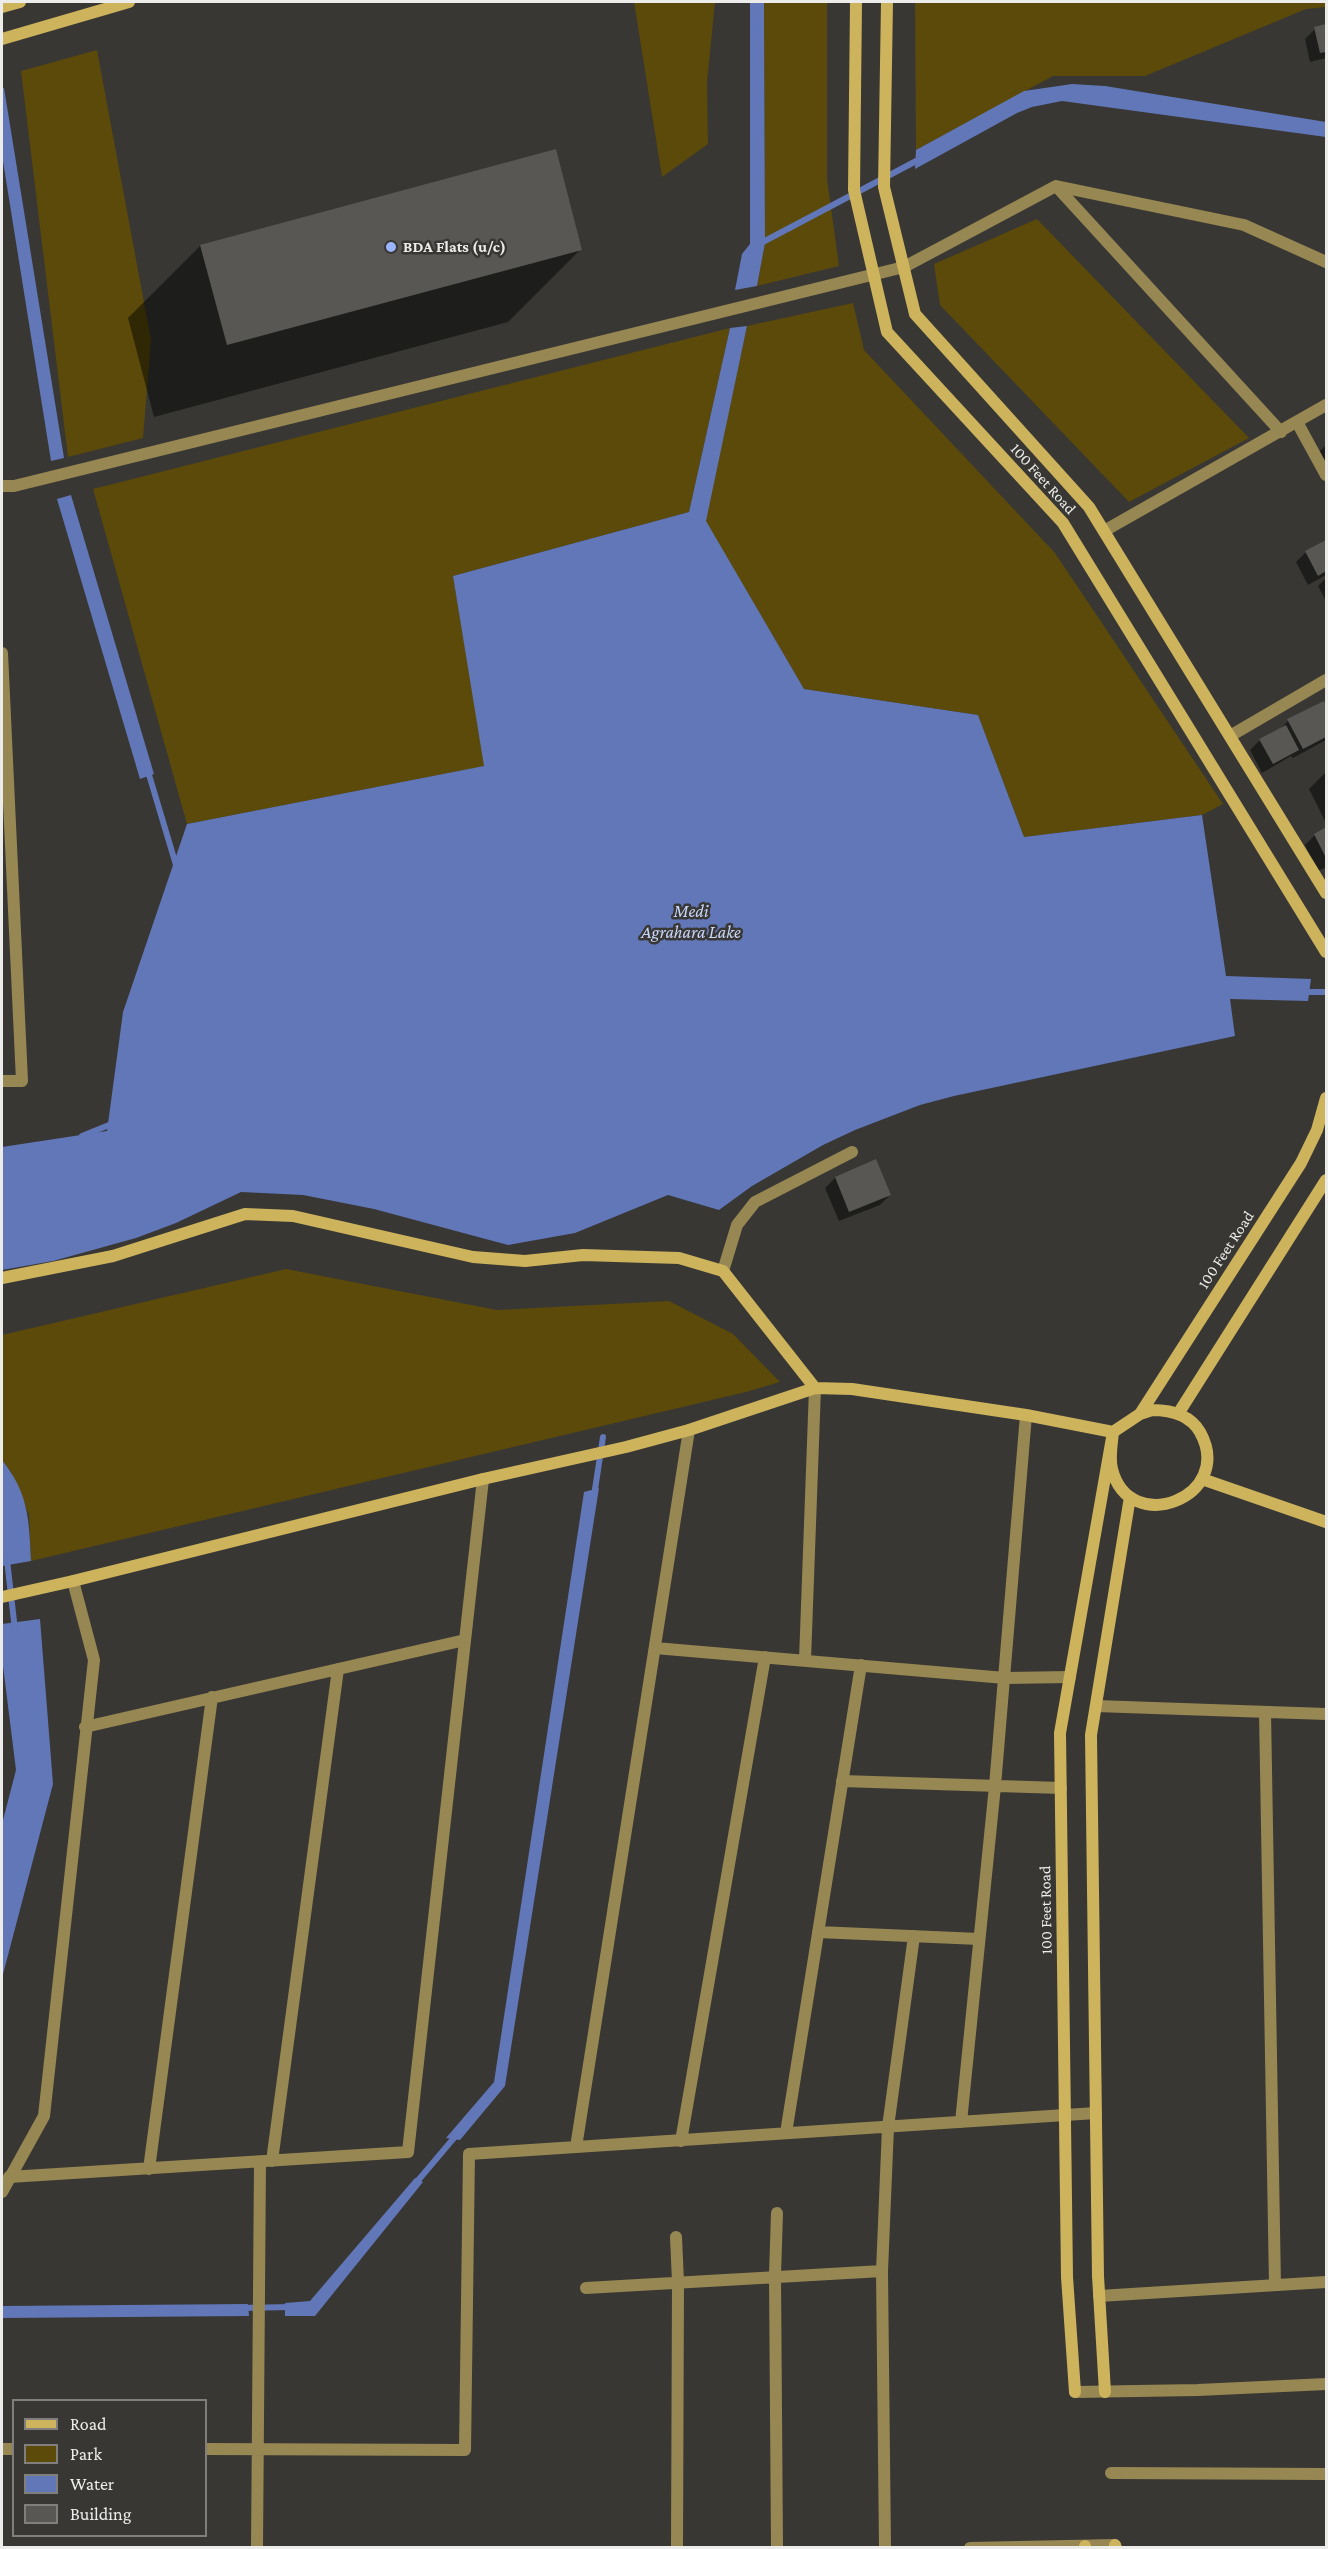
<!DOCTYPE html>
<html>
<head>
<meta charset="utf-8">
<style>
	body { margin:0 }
	#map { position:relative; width:1328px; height:2549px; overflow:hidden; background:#383734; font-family:"Crimson Pro",serif }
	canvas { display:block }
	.frame { position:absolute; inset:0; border:3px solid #ececea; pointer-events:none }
	.legend { position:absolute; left:12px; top:2399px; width:195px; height:138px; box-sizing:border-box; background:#383734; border:2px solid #807f7d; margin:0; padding:8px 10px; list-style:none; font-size:18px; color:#ececea }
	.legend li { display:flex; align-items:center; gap:12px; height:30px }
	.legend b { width:30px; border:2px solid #807f7d }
</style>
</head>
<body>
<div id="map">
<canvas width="1328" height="2549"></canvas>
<div class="frame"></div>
<ul class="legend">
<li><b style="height:8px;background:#cdb35c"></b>Road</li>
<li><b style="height:16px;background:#5b4a09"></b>Park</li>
<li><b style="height:16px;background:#6177b8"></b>Water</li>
<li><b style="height:16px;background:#585754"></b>Building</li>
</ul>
</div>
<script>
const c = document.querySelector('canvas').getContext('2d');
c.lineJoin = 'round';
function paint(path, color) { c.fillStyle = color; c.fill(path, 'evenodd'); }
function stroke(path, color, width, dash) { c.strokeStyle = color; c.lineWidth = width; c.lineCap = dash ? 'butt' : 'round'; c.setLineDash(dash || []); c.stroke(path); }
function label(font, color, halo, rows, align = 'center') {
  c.font = font + ' "Crimson Pro",serif'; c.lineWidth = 5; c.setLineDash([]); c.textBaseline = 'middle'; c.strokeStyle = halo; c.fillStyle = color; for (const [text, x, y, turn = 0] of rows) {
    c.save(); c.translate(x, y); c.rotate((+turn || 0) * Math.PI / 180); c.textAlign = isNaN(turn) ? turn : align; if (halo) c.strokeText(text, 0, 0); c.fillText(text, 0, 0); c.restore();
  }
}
paint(new Path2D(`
	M634,2H715L707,82L708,144L662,177Z
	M764,2H827V179L839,266L757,286L765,243Z
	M915,2H1326V7L1306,9L1145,76H1053L916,150Z
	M97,50L151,340L143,438L68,457L21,71Z
	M1037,219L1249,438L1129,502L940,305L934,264Z
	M853,303L864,350L1055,553L1223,804L1202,815L1024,837L978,715L804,689L705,521L747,326Z
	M730,328L689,512L453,576L485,766L187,824L93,489Z
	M286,1269L497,1310L669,1301L733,1334L780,1382L746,1392L31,1561L29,1515L11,1472L2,1460V1335Z`), '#5b4a09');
paint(new Path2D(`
	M750,2H764L765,243L757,286L735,290L742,254L750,244Z
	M1072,84L1105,86L1326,122V137L1062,101L1032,107L1017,113L915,169L916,150L1024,91Z
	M2,88H4L64,458L51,461L2,155Z
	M747,326L706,521L804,689L978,715L1024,837L1202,815L1226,976L1311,979L1308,1001L1230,999L1235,1036L954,1096L920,1105L855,1130L823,1145L752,1186L719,1210L668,1195L575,1233L508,1245L374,1209L303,1195L241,1192L176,1223L136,1238L53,1261L2,1270V1147L107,1131L123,1012L187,824L484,766L453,576L689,512L730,328Z
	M71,495L154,774L140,779L57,499Z
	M2,1460C29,1494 29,1520 31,1561L2,1566Z
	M599,1488L505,2086L460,2140L446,2138L494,2082L584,1492Z
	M40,1619L53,1784L2,1978V1824L16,1770L2,1658V1624Z
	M415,2178L423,2182L315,2316H285V2303L310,2301Z
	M248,2304L249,2316L2,2318V2306Z`), '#6177b8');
paint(new Path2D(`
	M1326,26V58L1310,62L1305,39L1315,29Z
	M200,246L581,249L508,322L154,417L128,318Z
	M1326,445V467L1319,452Z
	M1326,541V575L1308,585L1296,562L1306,552Z
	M1326,578V601L1318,586Z
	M1323,703L1326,710V740L1293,758L1291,756L1262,773L1250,750L1260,740L1278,731L1288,721Z
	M1326,772V823L1309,789Z
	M1326,829V867L1318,871L1305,845L1315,835Z
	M875,1161L890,1195L880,1205L839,1221L825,1188L835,1178Z`), '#0007');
stroke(new Path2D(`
	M761,243L920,159
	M147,768L176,865
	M1303,992H1326
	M82,1136L114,1123
	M594,1496L603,1437
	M7,1560L15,1630
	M415,2184L459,2132
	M241,2308L291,2307`), '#6177b8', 6);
paint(new Path2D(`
	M1326,24V52L1320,53L1314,27Z
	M556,149L582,250L227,345L200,245Z
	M1326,540V571L1318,576L1305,551Z
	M1324,701L1326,706V737L1303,749L1287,719Z
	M1286,725L1299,750L1273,764L1259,739Z
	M1326,827V858L1314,834Z
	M876,1159L891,1195L849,1212L835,1177Z`), '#585754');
stroke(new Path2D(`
	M1056,186L1281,432
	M1297,422L1326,475
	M2,486H14L904,267L1056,186L1244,225L1326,262
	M1104,531L1326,405
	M2,653L22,1081H2
	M1230,736L1326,680
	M723,1271L737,1225L755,1202L852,1152
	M655,1648L1005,1678L1070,1677
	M805,1660L815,1388
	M1096,1706L1326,1714
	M1265,1712L1275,2285
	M85,1727L465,1640
	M842,1781L1061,1788
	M818,1932L979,1939
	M961,2122L995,1786L1026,1415
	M786,2133L861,1665
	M681,2141L765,1657
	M576,2147L689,1430
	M272,2161L338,1669
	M149,2169L212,1697
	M9,2177L408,2152L483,1479
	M2,2192L44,2116L94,1660L73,1581
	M676,2237L678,2282L677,2548
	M882,2271L885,2548
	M586,2288L882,2271L888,2127L914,1936
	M1099,2296L1326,2282
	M1075,2392L1198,2390L1326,2384
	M2,2449H14
	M206,2449L465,2450L469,2154L1096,2113
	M1111,2473L1326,2474
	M257,2548L260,2162
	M777,2548L775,2275L777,2213
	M970,2548L1115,2545`), '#978752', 12);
stroke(new Path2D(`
	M856,2L854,190L887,332L1063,523L1326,952
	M887,2L884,187L915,314L1089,507L1326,893
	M2,7L20,2
	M2,39L129,2
	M2,1278L113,1256L245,1214L293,1216L473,1257L525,1261L583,1255L679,1258L723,1271L815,1388L852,1389L1026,1415L1113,1432L1060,1733L1067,2277L1075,2392
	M1152,1410C1171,1410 1190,1415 1200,1432C1236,1497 1129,1538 1112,1469C1109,1457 1112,1444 1113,1432L1140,1414Z
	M1140,1414L1301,1163L1317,1130L1326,1098
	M1178,1414L1326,1180
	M1202,1479L1326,1522
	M2,1597L73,1581L483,1479L626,1447L689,1430L815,1388
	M1105,2392L1098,2276L1091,1735L1130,1497
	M1115,2545L1116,2548
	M1085,2546V2548`), '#cdb35c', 12);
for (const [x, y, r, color] of [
	[391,247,6,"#9ab5fd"]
]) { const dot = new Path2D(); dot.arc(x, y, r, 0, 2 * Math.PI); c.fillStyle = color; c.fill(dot); stroke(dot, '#383734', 2); }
label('bold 16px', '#ececea', '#383734', [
	["BDA Flats (u/c)",403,247]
], 'left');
label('16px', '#ececea', '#383734', [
	["100 Feet Road",1043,479,48],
	["100 Feet Road",1226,1250,-57],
	["100 Feet Road",1046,1910,-91]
]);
label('italic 18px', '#c8d6fb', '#383734', [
	["Medi",691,911],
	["Agrahara Lake",691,932]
]);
</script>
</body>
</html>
